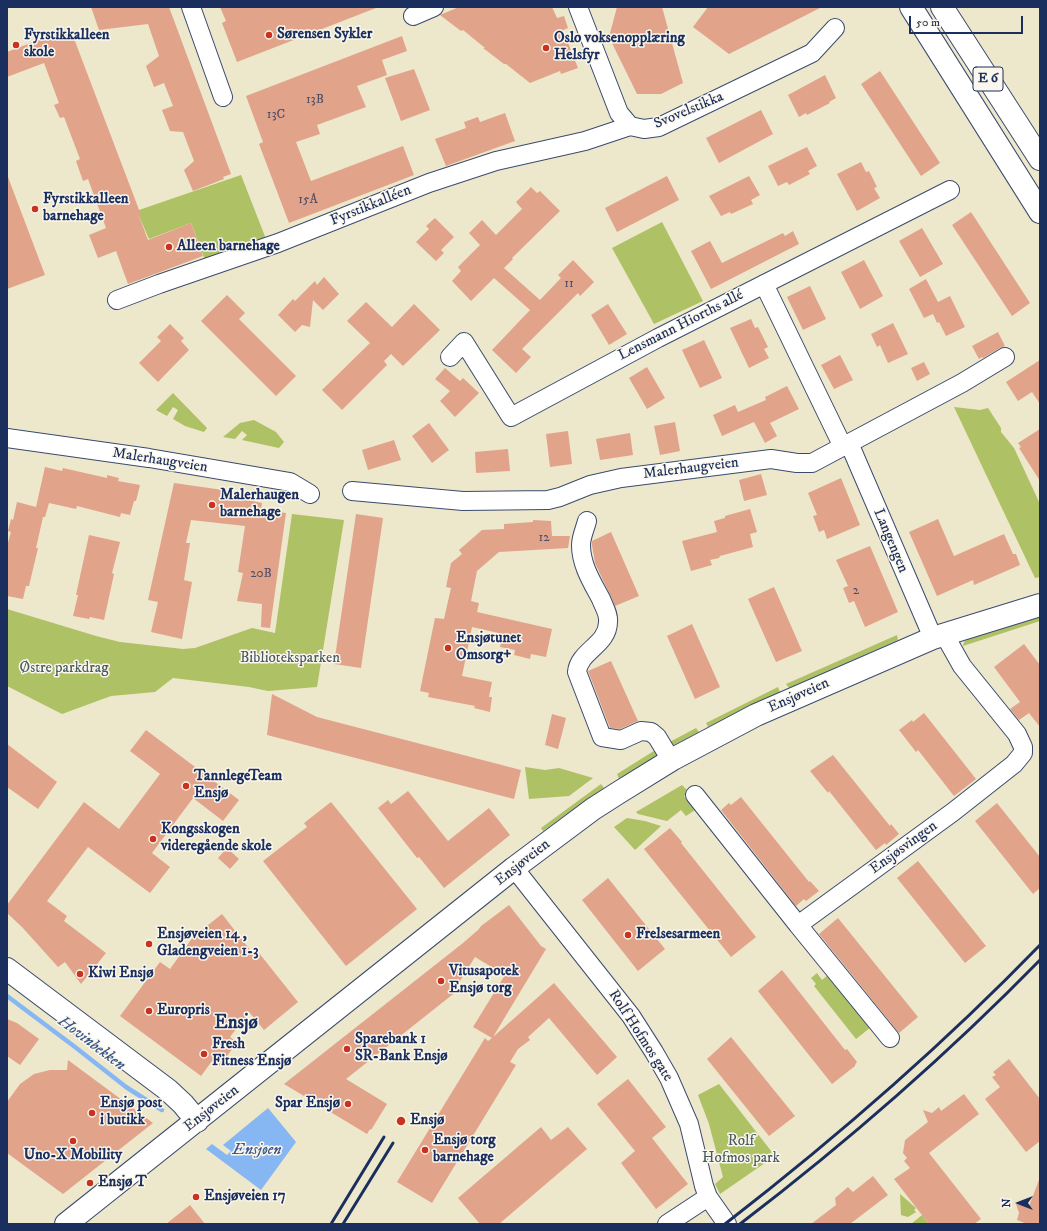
<!DOCTYPE html>
<html>
<head>
<meta charset="utf-8">
<style>
	body { margin:0 }
	#map { position:relative; width:1047px; height:1231px; overflow:hidden; background:#ede7cb; font-family:"IM FELL DW Pica",serif }
	canvas { display:block }
	.frame { position:absolute; inset:0; border:8px solid #1b2f5e; pointer-events:none }
	.north { position:absolute; left:999px; top:1183px; width:40px; height:40px; -webkit-text-stroke:3px #fbf7ec; paint-order:stroke; rotate:270deg; font-size:11px; font-weight:700; line-height:16px; text-align:center; color:#1b2f5e }
	.north::after { content:''; display:block; margin:auto; width:14px; height:18px; background:#1b2f5e; clip-path:polygon(50% 0,100% 100%,50% 72%,0 100%) }
	.scale { position:absolute; left:909px; top:16px; width:114px; height:18px; box-sizing:border-box; border:2px solid #1b2f5e; border-top:0; padding-left:5px; font-size:12px; line-height:14px; white-space:nowrap; color:#1b2f5e; -webkit-text-stroke:3px #fbf7ec; paint-order:stroke }
</style>
</head>
<body>
<div id="map">
<canvas width="1047" height="1231"></canvas>
<div class="frame"></div>
<div class="north">N</div>
<div class="scale">50 m</div>
</div>
<script>
const c = document.querySelector('canvas').getContext('2d');
c.lineJoin = 'round';
function paint(path, color) { c.fillStyle = color; c.fill(path, 'evenodd'); }
function stroke(path, color, width, dash) { c.strokeStyle = color; c.lineWidth = width; c.lineCap = dash ? 'butt' : 'round'; c.setLineDash(dash || []); c.stroke(path); }
function label(font, color, halo, rows, align = 'center') {
  c.font = font + ' "IM FELL DW Pica",serif'; c.lineWidth = 3; c.setLineDash([]); c.textBaseline = 'middle'; c.strokeStyle = halo; c.fillStyle = color; for (const [text, x, y, turn = 0] of rows) {
    c.save(); c.translate(x, y); c.rotate((+turn || 0) * Math.PI / 180); c.textAlign = isNaN(turn) ? turn : align; if (halo) c.strokeText(text, 0, 0); c.fillText(text, 0, 0); c.restore();
  }
}
paint(new Path2D(`
	M241,175L266,239L205,260L191,223L149,239L139,216V210Z
	M662,222L703,301L654,324L612,248Z
	M173,393L207,428L204,432L185,426L173,419L178,410L173,407L167,416L156,410Z
	M954,407L980,410L988,408L1001,428V432L1014,448L1040,504V577L1035,578Z
	M254,420L276,432L284,442L279,448L242,440L247,435L242,431L235,439L223,437L240,423Z
	M292,514L344,520L317,687L268,691L249,687L173,678L155,692L111,696L62,714L7,686V609L96,636L120,642L183,649L195,648L252,628L275,633Z
	M1040,617V621L963,646L964,642L967,639Z
	M897,635L898,640L789,688L786,684Z
	M778,687L780,692L708,727L706,723Z
	M696,728L699,732L668,748L666,744Z
	M657,749L660,754L619,779L617,774Z
	M525,767L545,770L559,768L593,778L569,796L529,799Z
	M601,784L604,788L543,831L541,828Z
	M682,785L689,792L684,796L695,810L686,816L681,810L667,821L638,814L636,812Z
	M627,818L645,821L661,826L635,850L614,827Z
	M817,973L822,980L829,974L871,1027L856,1039L814,986L816,984L811,978Z
	M719,1084L775,1156L720,1194L715,1184L723,1177L709,1124L698,1095Z
	M900,1194L916,1208L914,1210L916,1212L908,1217L901,1215Z
	M922,1215L929,1224H911Z`), '#aec164');
paint(new Path2D(`
	M268,1108L296,1142L261,1190L206,1149L212,1144L227,1155L231,1151L223,1145Z`), '#86b7f2');
stroke(new Path2D(`
	M7,996L75,1047L126,1087L162,1110`), '#86b7f2', 4.5);
paint(new Path2D(`
	M91,7H169L231,174L223,177L224,179L193,191L184,170L194,161L183,132L170,131L162,110L173,106L164,83L154,87L146,66L159,56L148,24L99,30Z
	M220,7H375L376,8L237,62L222,23L226,21Z
	M459,7H552L557,18L564,16L568,28L563,30L578,68L561,74L560,71L530,83L506,64H504L483,48H485L463,30L461,31L440,15Z
	M617,7H662L683,83L661,94H637L609,37Z
	M708,7H822L729,54L693,27Z
	M70,28L141,215L139,216L148,240L191,223L203,256L128,284L116,251L98,258L89,235L106,228L88,179L83,181L76,161L80,159L64,117L60,118L54,105L59,103L44,63L7,77V52Z
	M402,36L407,51L382,60L387,75L357,86L366,107L317,125L320,134L296,142L311,181L403,146L414,175L289,223L259,144L263,142L246,96Z
	M414,69L430,110L401,121L385,78Z
	M880,71L940,163L921,176L861,84Z
	M825,75L836,98L829,102L830,103L807,115L806,113L799,117L788,95Z
	M761,110L773,134L719,163L706,138Z
	M505,113L515,141L446,166L435,139L466,128L464,122L478,117L480,122Z
	M807,147L817,166L808,171L810,174L789,185L787,182L778,186L768,166Z
	M861,162L866,172L869,171L877,187L874,188L880,198L857,211L837,174Z
	M667,176L679,200L617,232L605,208Z
	M749,176L760,195L751,200L753,204L731,214L730,212L721,216L709,196Z
	M7,177H8L45,275L7,289Z
	M531,187L537,193L540,191L560,211L512,258L513,259L504,268L540,300L561,278L558,275L573,260L594,282L580,296L578,293L522,349L531,357L516,373L492,350L530,310L494,278L471,301L452,281L461,271L458,267L480,245L469,233L482,220L496,235L522,209L516,202Z
	M971,212L1030,303L1012,316L952,225Z
	M435,218L454,237L441,250L444,253L436,261L416,242L429,229L426,226Z
	M922,228L943,264L920,277L899,241Z
	M793,231L799,244L711,289L691,251L710,241L722,263L783,233L785,236Z
	M864,260L883,296L860,309L841,272Z
	M324,277L339,294L323,310L313,300L310,327L302,325L295,332L278,315L293,299L295,301L315,281L317,285Z
	M926,279L938,302L950,296L965,327L946,336L939,322L937,323L933,314L924,318L909,289Z
	M810,286L826,319L803,330L787,297Z
	M227,295L245,313L239,319L296,376L276,396L201,321Z
	M366,302L392,327L414,304L440,330L403,366L391,354L384,361L387,365L342,410L322,390L370,343L347,321Z
	M608,304L627,334L609,345L591,315Z
	M751,319L755,328L758,327L768,347L764,349L769,358L749,368L730,328Z
	M893,323L908,354L888,363L880,345L877,347L871,334Z
	M170,324L184,338L181,341L189,350L158,382L139,363L161,341L157,337Z
	M998,332L1005,346L1000,348L983,358L982,357L979,359L972,346Z
	M704,340L722,378L700,388L682,350Z
	M840,355L853,380L834,389L821,365Z
	M1040,360V404L1032,392L1018,401L1006,382Z
	M924,362L930,374L917,381L911,368Z
	M647,367L665,398L647,409L629,378Z
	M445,368L460,381L463,378L479,393L455,417L440,401L450,391L435,379Z
	M787,386L799,409L770,423L777,436L765,443L754,422L722,436L713,415L735,405L738,412L766,400L765,397Z
	M675,422L680,451L660,455L654,426Z
	M429,423L449,450L432,463L412,436Z
	M1040,429V481L1019,448L1021,447L1018,443Z
	M568,431L572,464L550,467L546,434Z
	M630,433L633,455L600,460L596,439Z
	M394,440L401,460L368,470L362,450Z
	M508,449L510,471L476,473L475,452Z
	M45,467L62,471L63,468L107,478V475L119,478L118,481L140,485L136,501H134L130,515L121,513L120,517L77,506L76,509L49,503L45,517H43L36,548H38L29,586H26L23,599L7,596V546L11,532L8,531L11,519L13,520L17,502L36,507Z
	M761,474L767,495L744,501L739,480Z
	M841,478L860,525L827,539L824,530L819,532L813,516L817,515L808,493Z
	M174,483L244,493L243,499L262,503L261,510L286,513L270,628L261,627L262,604L237,601L243,573L238,572L245,526L191,520L186,543H190L184,580L192,582L182,639L151,632L158,602L148,600Z
	M750,509L757,532L750,534L753,547L720,556L719,558L710,560L712,565L691,571L682,541L717,532L714,521L725,518V516Z
	M356,514L383,518L361,668L334,664Z
	M938,519L954,556L1004,534L1013,554H1016L1020,565L974,585L973,580L937,596L909,532Z
	M533,520L551,521L552,536H570L568,548L499,552L477,571L471,601L479,603L477,612L552,629L546,657L531,654L530,659L514,655L515,650L500,647L503,634L472,627L462,676L492,682L489,697H492L490,712L474,708L475,706L428,697L429,693L420,691L435,618L444,619L451,588L446,587L451,563L462,554L459,550L482,530L504,529V524L533,522Z
	M611,532L639,596L615,606L595,563L592,545V541Z
	M89,535L120,542L112,573L114,574L104,620L90,617L89,619L73,616L78,595H76Z
	M870,546L898,612L865,627L854,601L849,603L843,588L848,586L836,560Z
	M774,587L802,651L776,662L748,599Z
	M692,624L720,687L695,699L667,636Z
	M1024,644L1040,665V727L1029,713L1019,720L1010,709L1020,702L994,667Z
	M611,661L638,721L620,729L610,728L588,671Z
	M272,694L317,717L521,770L514,799L267,735Z
	M924,713L976,779L954,796L918,750L916,752L899,730L912,720L913,722Z
	M552,714L566,718L558,749L545,745Z
	M146,730L239,800L223,821L193,798L152,853L170,867L150,893L88,847L47,901L67,916L64,921L106,953L81,984L65,962L58,967L22,927L7,913V905L84,802L119,829L160,774L130,751Z
	M7,744L57,782L38,809L7,787Z
	M833,755L890,826L891,824L899,834L886,845L885,843L876,850L829,791L828,793L810,771Z
	M408,791L448,841L489,808L510,835L444,888L419,857L417,858L378,808L388,800L391,804Z
	M741,797L809,882L810,881L819,891L806,901L804,899L796,906L721,810L729,803L731,805Z
	M331,802L417,909L346,966L263,861L307,827L304,823Z
	M997,803L1040,857V888L1033,894L975,821Z
	M670,828L682,842L681,843L756,937L731,957L644,849Z
	M227,848L239,859L230,869L218,858Z
	M918,861L986,946L965,963L897,878Z
	M608,878L665,949L638,971L582,900Z
	M509,905L541,946L546,949L493,1037L554,983L617,1057L597,1075L549,1018L528,1037L530,1040L518,1049L510,1062L516,1065L432,1203L397,1182L485,1038L488,1041L492,1038L473,1027L505,975L475,957L455,989L457,991L346,1079L387,1104L371,1130L370,1129L367,1134L284,1084L463,943L478,930L481,926Z
	M222,914L251,951L255,948L298,1002L264,1030L249,1012L230,1037L237,1042L225,1059L219,1066L212,1061L201,1076L120,1016L160,962L170,969L193,937Z
	M838,918L918,1017L899,1033L819,934Z
	M782,970L845,1050L847,1049L857,1062L855,1065V1066L832,1084L758,991Z
	M7,1019L17,1023L39,1039L20,1065L7,1056Z
	M731,1037L795,1116L769,1136L707,1059Z
	M1009,1059L1040,1099V1141L1026,1152L985,1099L1000,1087L992,1077L996,1075L993,1072Z
	M68,1060L153,1123L63,1194L7,1153V1102L20,1084L34,1074L50,1070H67Z
	M628,1079L666,1127L652,1138L688,1184L656,1209L621,1163L635,1151L597,1104Z
	M964,1094L979,1114L929,1153L981,1219L974,1224H929L894,1179L910,1168L904,1161L907,1158L903,1153L905,1140L928,1122L923,1110L932,1113L939,1107L941,1111Z
	M541,1127L551,1140L568,1127L587,1149L499,1224H480L458,1198Z
	M873,1176L888,1195L850,1224H811L836,1205L835,1198L848,1187L853,1192Z
	M1039,1180L1040,1224H1027L1017,1220L1019,1213L1016,1204L1029,1206Z
	M190,1205L205,1224H166Z`), '#e1a48b');
const street = new Path2D(`
	M191,7L223,97
	M578,7L619,113L630,126L644,129L659,127L812,53L835,28
	M413,16L434,7
	M764,284L843,447
	M117,300L159,284L278,243L429,183L496,161L585,141L630,126
	M450,357L464,342L511,417L658,338L950,190
	M7,438L149,458L290,482L310,494
	M849,443L933,638
	M352,491L463,501L548,500L560,497L590,485L621,478L771,459L797,463H812L962,383L1005,357
	M587,521C585,529 581,537 581,545C581,565 592,582 601,599C604,607 609,614 608,622C608,645 579,651 577,672L602,737L621,740L641,731L651,732L657,737L671,760
	M695,795L798,925L953,812L1014,764L1023,753V747L1017,734L962,666L944,634
	M514,868L631,1016L654,1052L669,1078L689,1124L704,1186L708,1197L727,1224
	M798,925L890,1038
	M667,1224L708,1197`);
const secondary = new Path2D(`
	M7,969L168,1090L183,1104L197,1121
	M66,1224L514,868L593,809L618,793L673,759L756,715L933,638L1040,605`);
const highway = new Path2D(`
	M911,7L1040,212
	M942,7L1040,159`);
stroke(street, '#3a4b6e', 20);
stroke(secondary, '#3a4b6e', 24);
stroke(highway, '#3a4b6e', 24);
stroke(street, '#fff', 18);
stroke(secondary, '#fff', 22);
stroke(highway, '#fff', 22);
stroke(new Path2D(`
	M331,1224L384,1137
	M343,1224L393,1143
	M725,1224C836,1138 942,1046 1040,945
	M740,1224C846,1143 947,1055 1040,960`), '#1b2f5e', 3);
for (const [x, y, r, color] of [
	[269,35,4,"#c8321e"],
	[16,45,4,"#c8321e"],
	[546,48,4,"#c8321e"],
	[35,209,4,"#c8321e"],
	[169,247,4,"#c8321e"],
	[212,505,4,"#c8321e"],
	[448,648,4,"#c8321e"],
	[186,786,4,"#c8321e"],
	[153,839,4,"#c8321e"],
	[628,935,4,"#c8321e"],
	[149,944,4,"#c8321e"],
	[80,974,4,"#c8321e"],
	[441,981,4,"#c8321e"],
	[149,1011,4,"#c8321e"],
	[347,1049,4,"#c8321e"],
	[204,1054,4,"#c8321e"],
	[348,1104,4,"#c8321e"],
	[92,1113,4,"#c8321e"],
	[401,1121,5,"#c8321e"],
	[73,1141,4,"#c8321e"],
	[425,1150,4,"#c8321e"],
	[90,1183,4,"#c8321e"],
	[196,1197,4,"#c8321e"]
]) { const dot = new Path2D(); dot.arc(x, y, r, 0, 2 * Math.PI); c.fillStyle = color; c.fill(dot); stroke(dot, '#fbf7ec', 1.5); }
label('13px', '#4c4c69', null, [
	["13B",315,100],
	["13C",276,115],
	["15A",308,200],
	["11",569,284],
	["12",544,538],
	["20B",261,574],
	["2",856,591]
]);
for (const [x, y, w] of [
	[988,79,30]
]) { const box = new Path2D(); box.roundRect(x - w / 2, y - 12, w, 24, 3); c.fillStyle = '#fbf7ec'; c.fill(box); stroke(box, '#1b2f5e', 1); }
label('bold 14px', '#1b2f5e', null, [
	["E 6",988,79]
]);
label('bold 15px', '#1b2f5e', '#fbf7ec', [
	["Sørensen Sykler",277,35],
	["Fyrstikkalleen",24,36],
	["skole",24,53],
	["Oslo voksenopplæring",554,39],
	["Helsfyr",554,56],
	["Fyrstikkalleen",43,200],
	["barnehage",43,217],
	["Alleen barnehage",177,247],
	["Malerhaugen",220,496],
	["barnehage",220,513],
	["Ensjøtunet",456,639],
	["Omsorg+",456,656],
	["TannlegeTeam",194,777],
	["Ensjø",194,794],
	["Kongsskogen",161,830],
	["videregående skole",161,847],
	["Ensjøveien 14 ,",157,935],
	["Gladengveien 1-3",157,952],
	["Frelsesarmeen",636,935],
	["Vitusapotek",449,972],
	["Ensjø torg",449,989],
	["Kiwi Ensjø",88,974],
	["Europris",157,1011],
	["Sparebank 1",355,1040],
	["SR-Bank Ensjø",355,1057],
	["Fresh",212,1045],
	["Fitness Ensjø",212,1062],
	["Ensjø post",100,1104],
	["i butikk",100,1121],
	["Spar Ensjø",340,1104,"right"],
	["Ensjø",410,1121],
	["Ensjø torg",433,1141],
	["barnehage",433,1158],
	["Uno-X Mobility",73,1156,"center"],
	["Ensjø T",98,1183],
	["Ensjøveien 17",204,1197]
], 'left');
label('15px', '#1b2f5e', '#fbf7ec', [
	["Svovelstikka",689,111,-23],
	["Fyrstikkalléen",371,206,-22],
	["Lensmann Hiorths allé",681,326,-27],
	["Malerhaugveien",160,461,9],
	["Malerhaugveien",691,469,-7],
	["Langengen",890,541,67],
	["Ensjøveien",799,696,-24],
	["Ensjøsvingen",904,848,-36],
	["Ensjøveien",523,863,-38],
	["Rolf Hofmos gate",640,1036,57],
	["Ensjøveien",212,1109,-38]
]);
label('15px', '#475b60', '#fbf7ec', [
	["Biblioteksparken",290,659],
	["Østre parkdrag",64,669],
	["Rolf",741,1142],
	["Hofmos park",741,1159]
]);
label('italic 16px', '#3b588a', '#fbf7ec', [
	["Hovinbekken",91,1044,37],
	["Ensjøen",257,1151]
]);
label('bold 19px', '#1b2f5e', '#fbf7ec', [
	["Ensjø",236,1024]
]);
</script>
</body>
</html>
